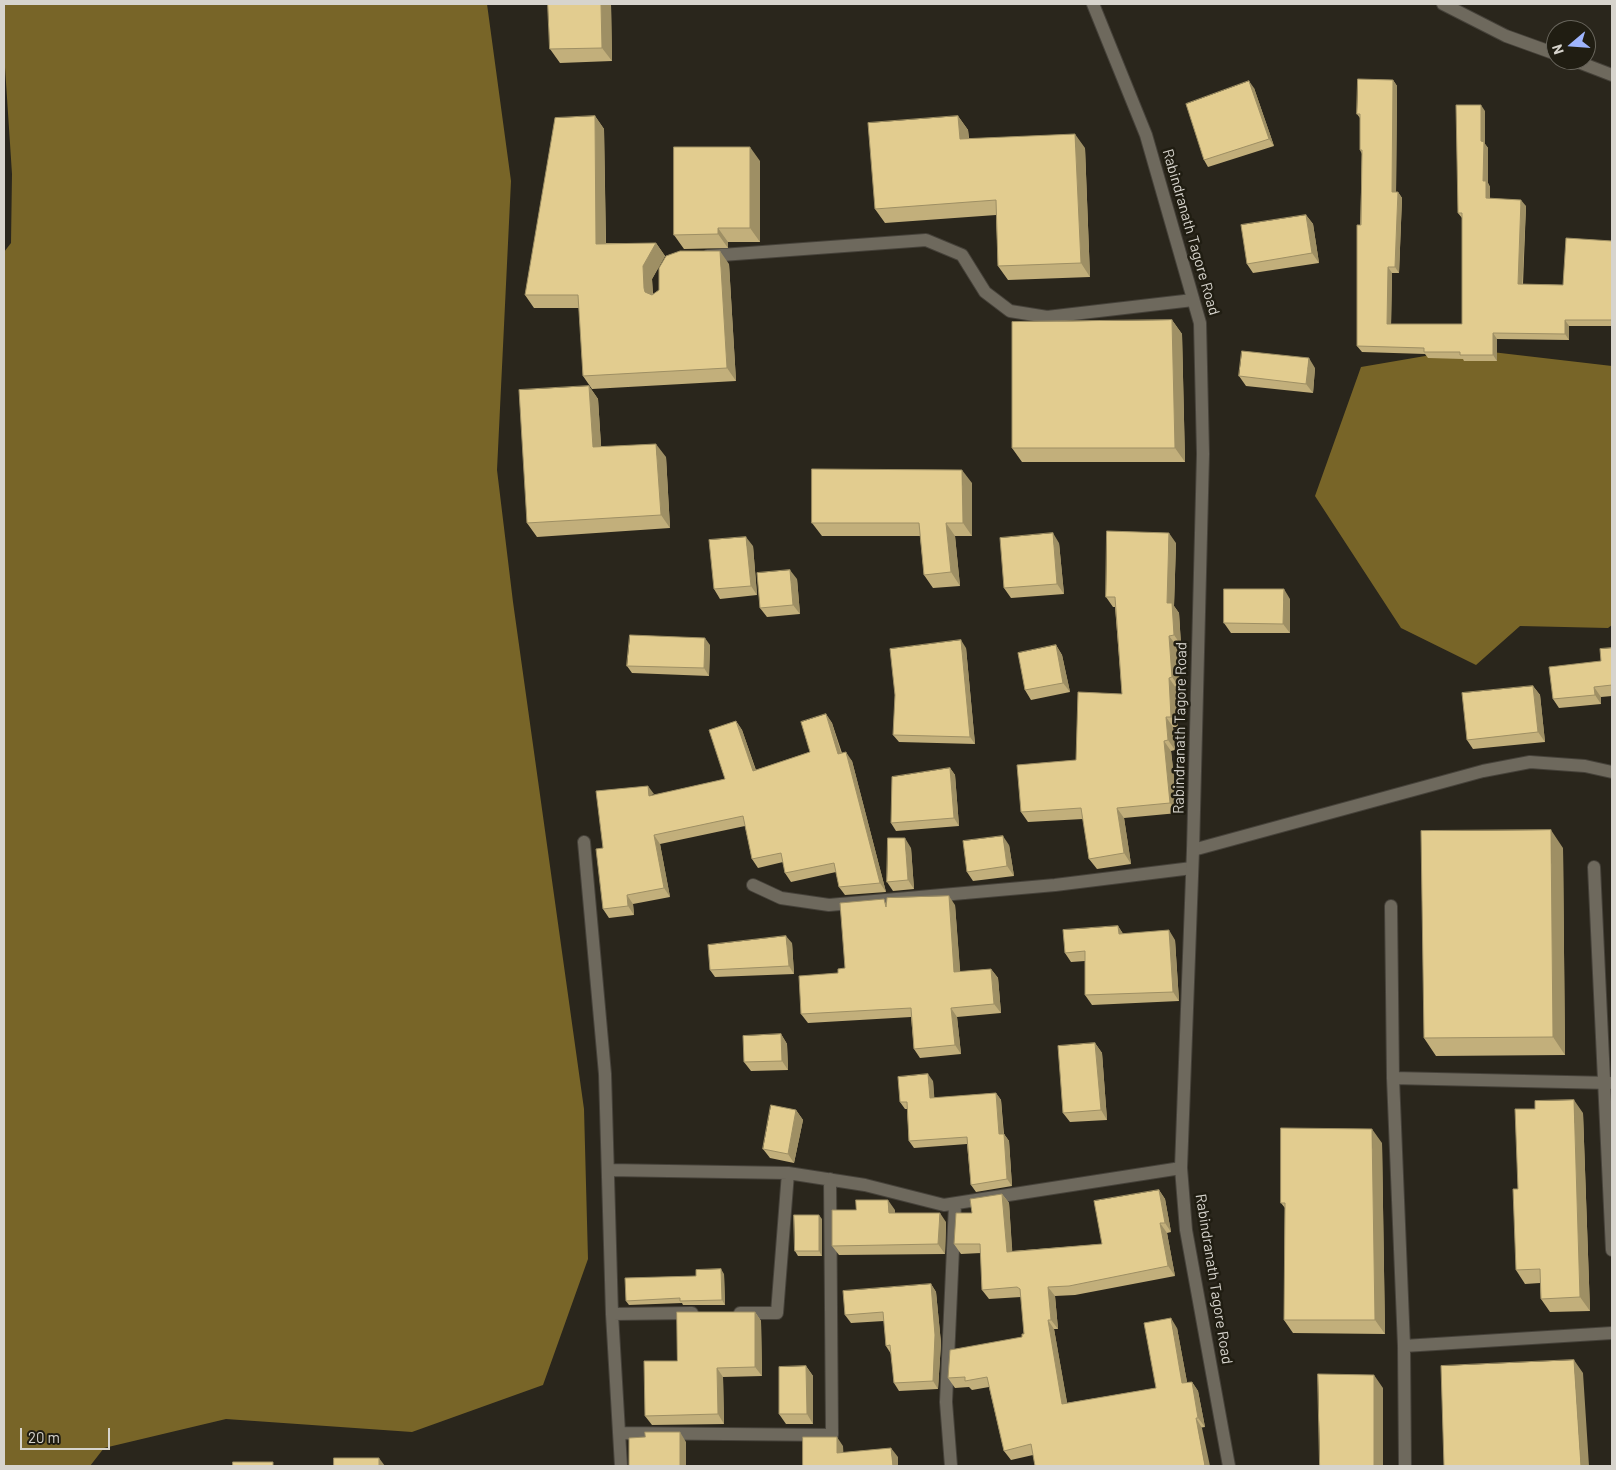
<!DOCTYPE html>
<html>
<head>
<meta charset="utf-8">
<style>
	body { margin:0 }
	#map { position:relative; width:1616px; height:1470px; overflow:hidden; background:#2a261c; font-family:Barlow,sans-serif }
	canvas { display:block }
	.frame { position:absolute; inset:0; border:5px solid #d7d4cd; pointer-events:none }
	.north { position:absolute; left:1546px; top:20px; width:50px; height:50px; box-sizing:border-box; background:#201d12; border:1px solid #69665d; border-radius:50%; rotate:252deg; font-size:14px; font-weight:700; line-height:20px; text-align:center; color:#d7d4cd }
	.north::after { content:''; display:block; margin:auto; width:18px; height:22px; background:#9eb4fd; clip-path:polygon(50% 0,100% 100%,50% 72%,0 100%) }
	.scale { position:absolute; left:20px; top:1428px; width:90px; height:22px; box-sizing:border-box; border:2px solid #d7d4cd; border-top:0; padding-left:6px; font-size:15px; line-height:18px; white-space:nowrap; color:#d7d4cd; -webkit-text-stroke:4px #201d12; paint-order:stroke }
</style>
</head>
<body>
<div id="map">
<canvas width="1616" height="1470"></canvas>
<div class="frame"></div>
<div class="north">N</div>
<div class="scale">20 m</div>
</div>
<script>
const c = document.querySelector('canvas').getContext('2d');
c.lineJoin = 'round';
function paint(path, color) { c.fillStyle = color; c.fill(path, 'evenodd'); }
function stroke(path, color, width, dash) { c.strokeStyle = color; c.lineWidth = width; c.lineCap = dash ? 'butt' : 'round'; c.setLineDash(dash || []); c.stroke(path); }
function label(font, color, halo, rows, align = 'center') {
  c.font = font + ' Barlow,sans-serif'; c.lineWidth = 5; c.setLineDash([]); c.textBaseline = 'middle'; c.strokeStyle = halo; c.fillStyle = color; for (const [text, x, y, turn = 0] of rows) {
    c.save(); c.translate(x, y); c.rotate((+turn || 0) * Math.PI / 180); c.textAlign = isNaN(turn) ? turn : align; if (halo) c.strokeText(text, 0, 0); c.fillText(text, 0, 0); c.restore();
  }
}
paint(new Path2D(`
	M4,4H487L511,181L497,470L513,602L584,1109L588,1259L543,1385L412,1432L226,1419L104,1448L90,1466H4V252L11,243L12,174L4,52Z
	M1466,349L1612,366V625L1608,628L1520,626L1476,665L1401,628L1315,496L1361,367Z`), '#786528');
const service = new Path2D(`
	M708,256L926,240L962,255L985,292L1010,311L1047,317L1193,300`);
const minor = new Path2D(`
	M1443,4L1506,36L1556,54
	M1573,60L1612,75
	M584,842L605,1074L612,1314L621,1466
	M1193,850L1483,771L1530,762L1585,766L1612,772
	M1594,867L1612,1250
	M753,885L781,898L829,905L1055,885L1192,868
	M1391,906L1393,1078L1404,1346L1405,1466
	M1393,1078L1610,1083
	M608,1170L788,1173L865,1185L944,1205L1181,1168
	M740,1313H777L788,1173
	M612,1314L692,1313
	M1404,1346L1612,1333
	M619,1433L832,1435L830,1179
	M951,1466L946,1402L955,1205`);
const tertiary = new Path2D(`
	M1093,4L1146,135L1200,323L1203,454L1193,850L1181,1168L1186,1230L1229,1466`);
stroke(service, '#46423a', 14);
stroke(minor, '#46423a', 14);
stroke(tertiary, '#46423a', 14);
stroke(service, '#6e695d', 12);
stroke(minor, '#6e695d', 12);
stroke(tertiary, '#6e695d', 12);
paint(new Path2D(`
	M538,4H611L612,61L560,63L550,49L548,4L538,5Z
	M1393,80L1397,86L1396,192H1398L1402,198L1399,273H1392L1391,324H1462V218L1458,213L1485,111V144L1488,148V183L1490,187V199L1526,206L1523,284L1563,285L1612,241V326H1569V340L1497,339V361H1464L1463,359L1428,358L1425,354L1362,352L1357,346L1362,154L1360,150V118L1357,114Z
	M1254,88L1274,146L1208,167L1204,160Z
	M595,116L604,129L606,243H656L665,256L652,279L653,294L729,264L736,381L592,389L583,376L579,308H534L525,295Z
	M958,116L968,130L969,138L1085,148L1090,277L1008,280L998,266L996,215L885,223L875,209Z
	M760,161V242H728V248L684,249L674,235Z
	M1306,215L1313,224L1319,263L1253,273L1247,264Z
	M1172,320L1182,334L1185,462H1022L1012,448Z
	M1315,368L1313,393L1246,386L1239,376Z
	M589,386L598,399L601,446L666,457L670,528L537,537L527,523Z
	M972,483V536H955L960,586L933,588L924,575L920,536H822L812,523Z
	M1059,543L1064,594L1011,598L1004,588Z
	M1176,543L1174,606L1179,613L1181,645L1177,646L1180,688H1176L1178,727H1173L1175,750L1171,751L1178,813L1124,818L1131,864L1097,869L1089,859L1083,819L1028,822L1021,812L1076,760L1122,694L1115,607H1113L1106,597Z
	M753,546L757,595L720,599L714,589Z
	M797,579L800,614L767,617L760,608Z
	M1290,599V633H1231L1224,623Z
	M710,645L709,676L632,673L627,666Z
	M1056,645L1062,655L1070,692L1031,700L1025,690Z
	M966,648L975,744L899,742L893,735Z
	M1612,648V696L1601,697V704L1559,708L1553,699L1601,661Z
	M1533,686L1540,695L1545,742L1473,749L1467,740Z
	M826,714L832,723L842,753L852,761L886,892L845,895L839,887L836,872L791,882L785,873L783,862L758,868L752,859L745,826L660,844L670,897L633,904L634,915L609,918L603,909V848L654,795L725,779L736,721L742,730L756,770L810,752Z
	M950,768L955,775L959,826L896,831L891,823Z
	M1009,845L1014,876L973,881L967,872Z
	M911,848L914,889L893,891L887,882Z
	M1563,848L1565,1055L1436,1056L1424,1038Z
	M886,902L955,905L960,972L991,969L998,978L1001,1013L957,1017L961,1054L920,1058L914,1049L911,1017L808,1023L801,1014L838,973L845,968Z
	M1118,926L1123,934L1175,940L1179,1001L1092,1005L1085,995V961L1071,962L1065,953Z
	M792,943L794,974L715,977L710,970Z
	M781,1034L787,1044L788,1070L751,1071L744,1062Z
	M1095,1043L1102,1053L1107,1120L1070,1122L1063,1113Z
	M933,1081L934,1098L996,1093L1001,1100L1004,1134L1009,1141L1012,1186L976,1192L971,1185L967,1144L914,1148L909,1141L907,1109H905L900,1102Z
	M796,1110L803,1120L794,1163L770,1158L763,1149Z
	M1583,1113L1590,1311L1550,1312L1541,1299L1540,1283L1525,1284L1516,1270L1518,1189Z
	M1382,1143L1385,1334L1293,1333L1284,1320L1285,1208L1281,1203Z
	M1159,1190L1165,1199L1171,1232L1167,1233L1175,1276L1075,1295L1055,1296L1058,1329H1054L1067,1403L1156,1388L1177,1328L1187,1382H1192L1198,1391L1205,1427L1033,1455L1011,1460L1004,1451L989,1387L972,1390L969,1387L955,1388L948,1378L1022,1337L1024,1334L1021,1297L989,1299L982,1290L981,1253L961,1254L954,1244L972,1213L1002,1194L1009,1203L1012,1251L1102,1244Z
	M895,1210V1213L946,1222L945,1254L839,1255L832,1246Z
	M822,1219V1256H798L795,1251Z
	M724,1274L725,1305H683L682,1303L629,1305L626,1301L696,1276Z
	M931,1284L936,1292L941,1343L938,1389L899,1391L894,1383L891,1354L886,1346L884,1321L851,1323L845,1315Z
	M755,1312L761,1321L762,1376L723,1377L724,1424L652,1425L645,1416L677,1361Z
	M806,1366L813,1376V1424H786L779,1414Z`), '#c2af7b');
paint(new Path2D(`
	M601,4H611L612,61L602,48Z
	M1393,80L1397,86L1396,198L1392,192Z
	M1249,81L1254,88L1274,146L1269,139Z
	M1481,105L1485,111V144L1488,148V183L1490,187V204L1486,198L1483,181L1481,141Z
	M595,116L604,129L606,257L596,244Z
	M958,116L968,130L970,153L960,139Z
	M1075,134L1085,148L1090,277L1081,263Z
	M750,147L760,161V242L750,228Z
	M1398,192L1402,198L1399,273L1395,267Z
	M1521,200L1526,206L1522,290L1518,284Z
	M1306,215L1313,224L1319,263L1312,253Z
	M718,228L728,242V248L718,234Z
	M656,243L665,256L652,279L653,301L645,292L644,288L643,266Z
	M720,251L729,264L736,381L727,368Z
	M1388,267L1392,273L1391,330L1387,324Z
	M1172,320L1182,334L1185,462L1175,448Z
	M1565,320L1569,326V340L1565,334Z
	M1493,333L1497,339V361L1493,355Z
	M1309,358L1315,368L1313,393L1306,384Z
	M589,386L598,399L602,460L593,447Z
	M656,444L666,457L670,528L661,515Z
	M962,470L972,483V536L963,523Z
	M946,523L955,536L960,586L951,572Z
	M1053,533L1059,543L1064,594L1057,584Z
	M1169,533L1176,543L1174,606L1179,613L1181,645L1174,635L1167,603Z
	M746,537L753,546L757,595L751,586Z
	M790,570L797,579L800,614L793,605Z
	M1284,589L1290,599V633L1283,624Z
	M1169,636L1177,646L1180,688L1172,677Z
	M705,638L710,645L709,676L704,668Z
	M961,640L966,648L975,744L970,737Z
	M1056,645L1062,655L1070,692L1063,683Z
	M1169,678L1176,688L1178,727L1171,717Z
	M1533,686L1540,695L1545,742L1538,732Z
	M1594,687L1601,697V704L1595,695Z
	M826,714L832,723L844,763L838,754Z
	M1166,717L1173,727L1175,750L1168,740Z
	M736,721L742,730L759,780L753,771Z
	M1164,741L1171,751L1178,813L1170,803Z
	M846,752L852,761L886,892L880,883Z
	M950,768L955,775L959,826L954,818Z
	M648,786L654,794L649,796Z
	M1117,808L1124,818L1131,864L1124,853Z
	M1551,830L1563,848L1565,1055L1553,1037Z
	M654,835L660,844L670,897L664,888Z
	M1003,836L1009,845L1014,876L1007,866Z
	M905,838L911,848L914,889L908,880Z
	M627,895L633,904L634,915L628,906Z
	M949,896L955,905L961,981L954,972Z
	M1118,926L1124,935L1119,934Z
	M1169,930L1175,940L1179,1001L1173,992Z
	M786,936L792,943L794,974L789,966Z
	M991,969L998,978L1001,1013L994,1004Z
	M951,1008L957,1017L961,1054L955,1045Z
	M781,1034L787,1044L788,1070L782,1061Z
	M1095,1043L1102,1053L1107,1120L1101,1110Z
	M928,1074L933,1081L935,1105L930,1098Z
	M996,1093L1001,1100L1004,1141L999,1134Z
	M1574,1100L1583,1113L1590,1311L1580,1297Z
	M796,1110L803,1120L794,1163L788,1154Z
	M1372,1129L1382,1143L1385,1334L1375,1320Z
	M1004,1134L1009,1141L1012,1186L1007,1179Z
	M1159,1190L1165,1199L1171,1232L1165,1223Z
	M1002,1194L1009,1203L1013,1261L1007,1252Z
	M888,1200L895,1210V1222L889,1213Z
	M940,1213L946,1222L945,1254L938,1244Z
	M819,1215L822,1219V1256L819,1251Z
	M1160,1223L1167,1233L1175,1276L1168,1266Z
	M721,1269L724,1274L725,1305L722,1300Z
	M931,1284L936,1292L941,1343L938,1389L933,1381Z
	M1048,1287L1055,1296L1058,1329L1051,1320Z
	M755,1312L761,1321L762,1376L755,1367Z
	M1171,1318L1177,1328L1189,1393L1182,1383Z
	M1048,1320L1054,1329L1069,1413L1062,1404Z
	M1574,1360L1583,1373L1589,1466H1581Z
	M806,1366L813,1376V1424L807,1414Z
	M717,1368L723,1377L724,1424L718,1414Z
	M1374,1375L1383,1388V1466H1374Z
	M1192,1382L1198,1391L1205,1427L1198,1418Z
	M1196,1418L1202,1428L1210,1466H1205Z
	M680,1432L686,1442V1466H680Z
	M837,1437L843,1446L844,1462L837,1453Z
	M891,1448L898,1457V1466H893Z
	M379,1458L385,1466H379Z`), '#9e8f64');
const building = new Path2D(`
	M548,4H601L602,48L550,49Z
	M1358,79L1393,80L1392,192H1398L1397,216L1395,267H1388L1387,324H1462V213H1458L1456,105H1481V141L1484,142L1483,181H1486V198L1521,200L1518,284L1563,285L1566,238L1612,241V320H1565V334L1493,333V355H1460V352H1424V348L1357,346V225H1361L1362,150H1360V114H1357Z
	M1249,81L1269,139L1204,160L1186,104Z
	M595,116L596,244L656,243L643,266L644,288L645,292L652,295L659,290V268L666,256L680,251H720L727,368L583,376L578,295H525L555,118Z
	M958,116L960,139L1075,134L1081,263L998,266L996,200L875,209L868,123Z
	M674,147H750V228H718V234L674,235Z
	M1306,215L1312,253L1247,264L1241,225Z
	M1172,320L1175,448H1012V322Z
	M1242,351L1309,358L1306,384L1239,376Z
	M589,386L593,447L656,444L661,515L527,523L519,390Z
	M812,469L962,470L963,523H946L951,572L924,575L919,523H812Z
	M1107,531L1169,533L1167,603H1172L1174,635L1169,636L1172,677L1169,678L1171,717H1166L1168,740L1164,741L1170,803L1117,808L1124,853L1089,859L1081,808L1021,812L1017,765L1076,760L1078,692L1122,694L1115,597H1106Z
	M1053,533L1057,584L1004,588L1000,538Z
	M746,537L751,586L714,589L709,540Z
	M790,570L793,605L760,608L757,573Z
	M1224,589H1284L1283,624L1224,623Z
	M630,635L705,638L704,668L627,666Z
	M961,640L970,737L893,735L895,695L890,649Z
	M1056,645L1063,683L1025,690L1018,653Z
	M1612,648V685L1594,687L1595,695L1553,699L1549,667L1601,661L1600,649Z
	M1533,686L1538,732L1467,740L1462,693Z
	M826,714L838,754L846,752L880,883L839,887L834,863L785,873L781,853L752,859L743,816L654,835L664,888L627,895L628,906L603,909L596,849L603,848L596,791L648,786L649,796L725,779L709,730L736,721L753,771L810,752L801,722Z
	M950,768L954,818L891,823L892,777Z
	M1551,830L1553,1037L1424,1038L1421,831Z
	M1003,836L1007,866L967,872L963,841Z
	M888,838H905L908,880L887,882Z
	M949,896L954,972L991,969L994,1004L951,1008L955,1045L914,1049L911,1008L801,1014L799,976L838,973V969L845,968L840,903L884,899L886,907L887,898Z
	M1118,926L1119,934L1169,930L1173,992L1085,995V951L1065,953L1063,930Z
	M786,936L789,966L710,970L708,945Z
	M781,1034L782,1061L744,1062L743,1036Z
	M1095,1043L1101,1110L1063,1113L1058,1046Z
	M928,1074L930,1098L996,1093L999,1134H1004L1007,1179L971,1185L967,1137L909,1141L907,1102H900L898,1077Z
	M1574,1100L1580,1297L1541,1299L1540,1269L1516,1270L1513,1189H1518L1515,1109H1535V1101Z
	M771,1105L796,1110L788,1154L763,1149Z
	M1281,1128L1372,1129L1375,1320H1284L1285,1203H1281Z
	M1159,1190L1165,1223H1160L1168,1266L1069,1286L1048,1287L1051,1320H1048L1062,1404L1156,1388L1144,1323L1171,1318L1182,1383L1192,1382L1198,1418H1196L1205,1466H1035L1031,1444L1004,1451L987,1377L965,1381V1377L948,1378L950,1350L1022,1337V1334H1024L1020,1289L1017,1287L982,1290L980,1244H954L956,1213H972L970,1199L1002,1194L1007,1252L1102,1244L1094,1201Z
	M856,1200H888L889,1213H940L938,1244L832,1246V1210H856Z
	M794,1215H819V1251H795Z
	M721,1269L722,1300L680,1301V1298L626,1301L625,1278L696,1276V1270Z
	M931,1284L935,1335L933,1381L894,1383L890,1345L886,1346L883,1312L845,1315L843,1291Z
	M677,1312H755V1367L717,1368L718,1414L645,1416L644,1361H677Z
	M1574,1360L1581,1466H1444L1441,1366Z
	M806,1366L807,1414H779V1367Z
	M1318,1374L1374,1375V1466H1378H1320Z
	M645,1432H680V1466H629V1438L645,1437Z
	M803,1437H837V1453L891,1448L893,1466H803Z
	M334,1458H379V1466H334Z
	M233,1462H273V1466H233Z`);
paint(building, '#e2cc8f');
stroke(building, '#9e8f64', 1);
label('15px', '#d7d4cd', '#201d12', [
	["Rabindranath Tagore Road",1191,232,74],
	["Rabindranath Tagore Road",1180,728,-89],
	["Rabindranath Tagore Road",1214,1279,81]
]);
</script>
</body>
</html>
